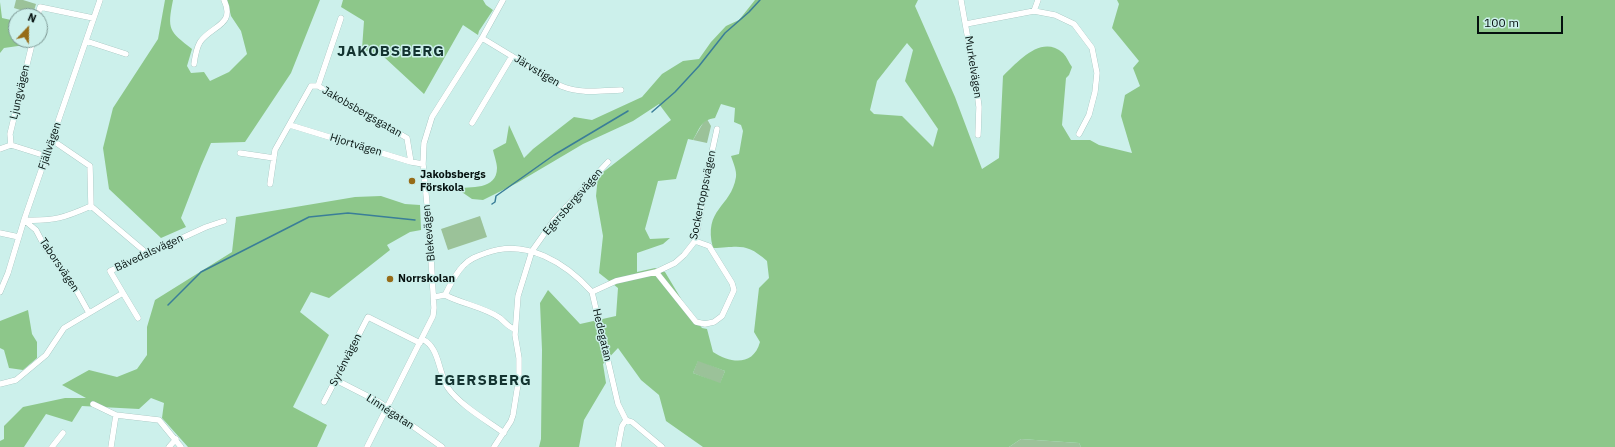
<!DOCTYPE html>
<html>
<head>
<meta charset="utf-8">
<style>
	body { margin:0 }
	#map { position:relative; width:1615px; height:447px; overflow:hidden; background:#ccf0eb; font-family:"IBM Plex Sans",sans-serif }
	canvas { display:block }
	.north { position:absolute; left:8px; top:8px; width:40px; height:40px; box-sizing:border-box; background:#ccf0eb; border:1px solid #7c9793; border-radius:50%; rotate:22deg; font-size:11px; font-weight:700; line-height:16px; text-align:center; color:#05110f }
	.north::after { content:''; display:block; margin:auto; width:14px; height:18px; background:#966c18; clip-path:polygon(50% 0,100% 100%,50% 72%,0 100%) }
	.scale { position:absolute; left:1477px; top:16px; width:86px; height:18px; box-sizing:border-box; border:2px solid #05110f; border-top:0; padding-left:5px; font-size:12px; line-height:14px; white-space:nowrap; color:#05110f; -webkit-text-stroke:3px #ccf0eb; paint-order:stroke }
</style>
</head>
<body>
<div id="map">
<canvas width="1615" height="447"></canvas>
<div class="north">N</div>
<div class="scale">100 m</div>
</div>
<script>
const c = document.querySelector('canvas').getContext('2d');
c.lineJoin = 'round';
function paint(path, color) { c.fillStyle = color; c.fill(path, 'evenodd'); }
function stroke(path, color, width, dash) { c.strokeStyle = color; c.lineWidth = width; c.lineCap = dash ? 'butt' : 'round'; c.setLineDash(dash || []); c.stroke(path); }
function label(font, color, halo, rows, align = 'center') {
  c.font = font + ' "IBM Plex Sans",sans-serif'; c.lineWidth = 3; c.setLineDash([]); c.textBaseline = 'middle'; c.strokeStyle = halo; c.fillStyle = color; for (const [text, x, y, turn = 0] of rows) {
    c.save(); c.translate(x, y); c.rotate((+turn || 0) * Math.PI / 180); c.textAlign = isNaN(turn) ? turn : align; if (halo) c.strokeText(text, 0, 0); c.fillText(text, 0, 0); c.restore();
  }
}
paint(new Path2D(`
	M16,0H23L36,4L33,14L14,8Z
	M707,119L711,126L707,143L693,140L703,123Z
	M480,216L487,237L448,250L441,229Z
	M698,360L725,371L720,384L693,373Z
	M1021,439L1079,443L1081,447H1009Z`), '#9bc299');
paint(new Path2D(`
	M165,0H173C167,30 169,31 192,49L187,66L191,73L204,72L210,81L229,72L247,54L241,31L231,16L227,0H320L291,73L245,142L211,143L201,166L181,218L186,227L161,238L109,189L103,148L113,108L158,39Z
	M343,0H483L486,5L493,10L479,31L478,35L463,25L424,94L384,57L362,49L364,21L341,7Z
	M755,0H918L915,6L955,97L982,169L999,158L1003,76C1018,62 1041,34 1063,53C1067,57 1069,63 1072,67L1069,75L1066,78L1062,125L1071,140H1090L1099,145L1132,153L1121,116L1125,95L1140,86L1133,68L1139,61L1112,28L1119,4L1117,0H1615V447H1081L1079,443L1021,439L1009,447H703L666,421L659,395L641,380L618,348L603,364L606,383L584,420L579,447H539L541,439L542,350L540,303L548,290L580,324L616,316L618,288L599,273L603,236L596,196L598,176L671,120L659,104L633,121L583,144L517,183L483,200L472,199L456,188C470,187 497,190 497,168C497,163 494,155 493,150L506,143L509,125L524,158L533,149L574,117L592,120L642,97L662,74L683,61L699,59L711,42L726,26L739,20ZM907,43L913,50L905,81L938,129L933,147L902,116L874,114L870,110L877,81ZM721,104L735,108L734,122L741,125L743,131L739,154L731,156C733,162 737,171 736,177C731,208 703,208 713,248C739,247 746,242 767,261L769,278L759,288L754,332L760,342C753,367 730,363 713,352L707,329L702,328L689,312L665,272L655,268L637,272V253L663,244L670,238L650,239L645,229L658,181L676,179L688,139L693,140C700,128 701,120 715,118ZM698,361L725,371L720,383L693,373Z
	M0,2L2,18L11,20L16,18V40H27L25,45L4,48L0,53Z
	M381,196L405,204L420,205L421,230L410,232L387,245L390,250L329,298L311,292L300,312L329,335L293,407L327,425L317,447H188L162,418L164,403L151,398L139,409L82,406L72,422L46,414L24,447H0V441L4,439V426L23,407L65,398H86L62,385L89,370L117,377L137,369L147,355V327L155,300L232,252L236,217L355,197Z
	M28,310L32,334L37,342V358L23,370L9,368L4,350L0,348V321Z`), '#8dc78a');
stroke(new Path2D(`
	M652,112L675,92L699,66L725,33L749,12L760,0
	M492,204L495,202L496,196L554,155L628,111
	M168,305L201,272L309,217L348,213L415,220`), '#3a7e98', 1.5);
const street = new Path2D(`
	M961,0L976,84L979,107L978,135
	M1034,11L1038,0
	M38,16L40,7L93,18
	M966,24L1034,11L1055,15L1074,24L1092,48L1097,73L1095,92L1089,115L1079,134
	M482,38L561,86C581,94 600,91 621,90
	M86,41L126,54
	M194,64C195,57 196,49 200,42C211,26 236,25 224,0
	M318,86L407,138L411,162
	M318,86L341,18
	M472,123L512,56
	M290,125L411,162L423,164
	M52,140L90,166L91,206L143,250
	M11,145L10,134L33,40
	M0,149L11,145L46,156
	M240,153L274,158
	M270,184L275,150L311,86H318
	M24,220L36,230L46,249L74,286L89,313
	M25,220C54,221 64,218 91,206
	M0,233L19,237
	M656,272L696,322L705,324L714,322L722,316L734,290L732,283L709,246L695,241
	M0,292L8,273L24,220L100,0
	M592,292L616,281L656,272L675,263L684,255L695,241L701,211L706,179L717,129
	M123,293L138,318
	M445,295C462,304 484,307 500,318C505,322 509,328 515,329
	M434,297L445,295C450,285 455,274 463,266C469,259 477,256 486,253C526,238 566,263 592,292L618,404L626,420L622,426L618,447
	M422,339C440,347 438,373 448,388C460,405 486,420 504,433
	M336,380L379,402L442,447
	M0,384L16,380L46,355L64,328L123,293L110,271L206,227L224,221
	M324,402L368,317L420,343
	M93,404L116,415L159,420L181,447
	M626,420L632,422L662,447
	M52,447L63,433
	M111,447L116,415
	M169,447L176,439
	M367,447L433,316L434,308L429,224L423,164L424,143L432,117L482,38L503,0
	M494,447L511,421L513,415L519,378V358L515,335L518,296L532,251L554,220L608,162`);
stroke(street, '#96b9b4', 6);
stroke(street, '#fff', 5.5);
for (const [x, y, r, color] of [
	[412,181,4,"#966c18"],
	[390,279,4,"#966c18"]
]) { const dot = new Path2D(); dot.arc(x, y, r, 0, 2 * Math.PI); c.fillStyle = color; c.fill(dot); stroke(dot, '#ccf0eb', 1.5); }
label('11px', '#05110f', '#ccf0eb', [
	["Murkelvägen",973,67,81],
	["Järvstigen",537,71,31],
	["Ljungvägen",20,92,-77],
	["Jakobsbergsgatan",362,112,30],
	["Hjortvägen",356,145,17],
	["Fjällvägen",50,146,-71],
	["Sockertoppsvägen",703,195,-78],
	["Egersbergsvägen",573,202,-49],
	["Blekevägen",429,233,-95],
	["Bävedalsvägen",149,253,-25],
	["Taborsvägen",59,265,56],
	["Hedegatan",602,335,77],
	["Syrénvägen",346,360,-63],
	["Linnégatan",390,412,33]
]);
label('bold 11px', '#05110f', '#ccf0eb', [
	["Jakobsbergs",420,175],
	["Förskola",420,188],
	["Norrskolan",398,279]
], 'left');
c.letterSpacing = '1px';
label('bold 15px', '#133330', '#ccf0eb', [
	["JAKOBSBERG",391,52],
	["EGERSBERG",483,381]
]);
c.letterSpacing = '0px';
</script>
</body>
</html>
